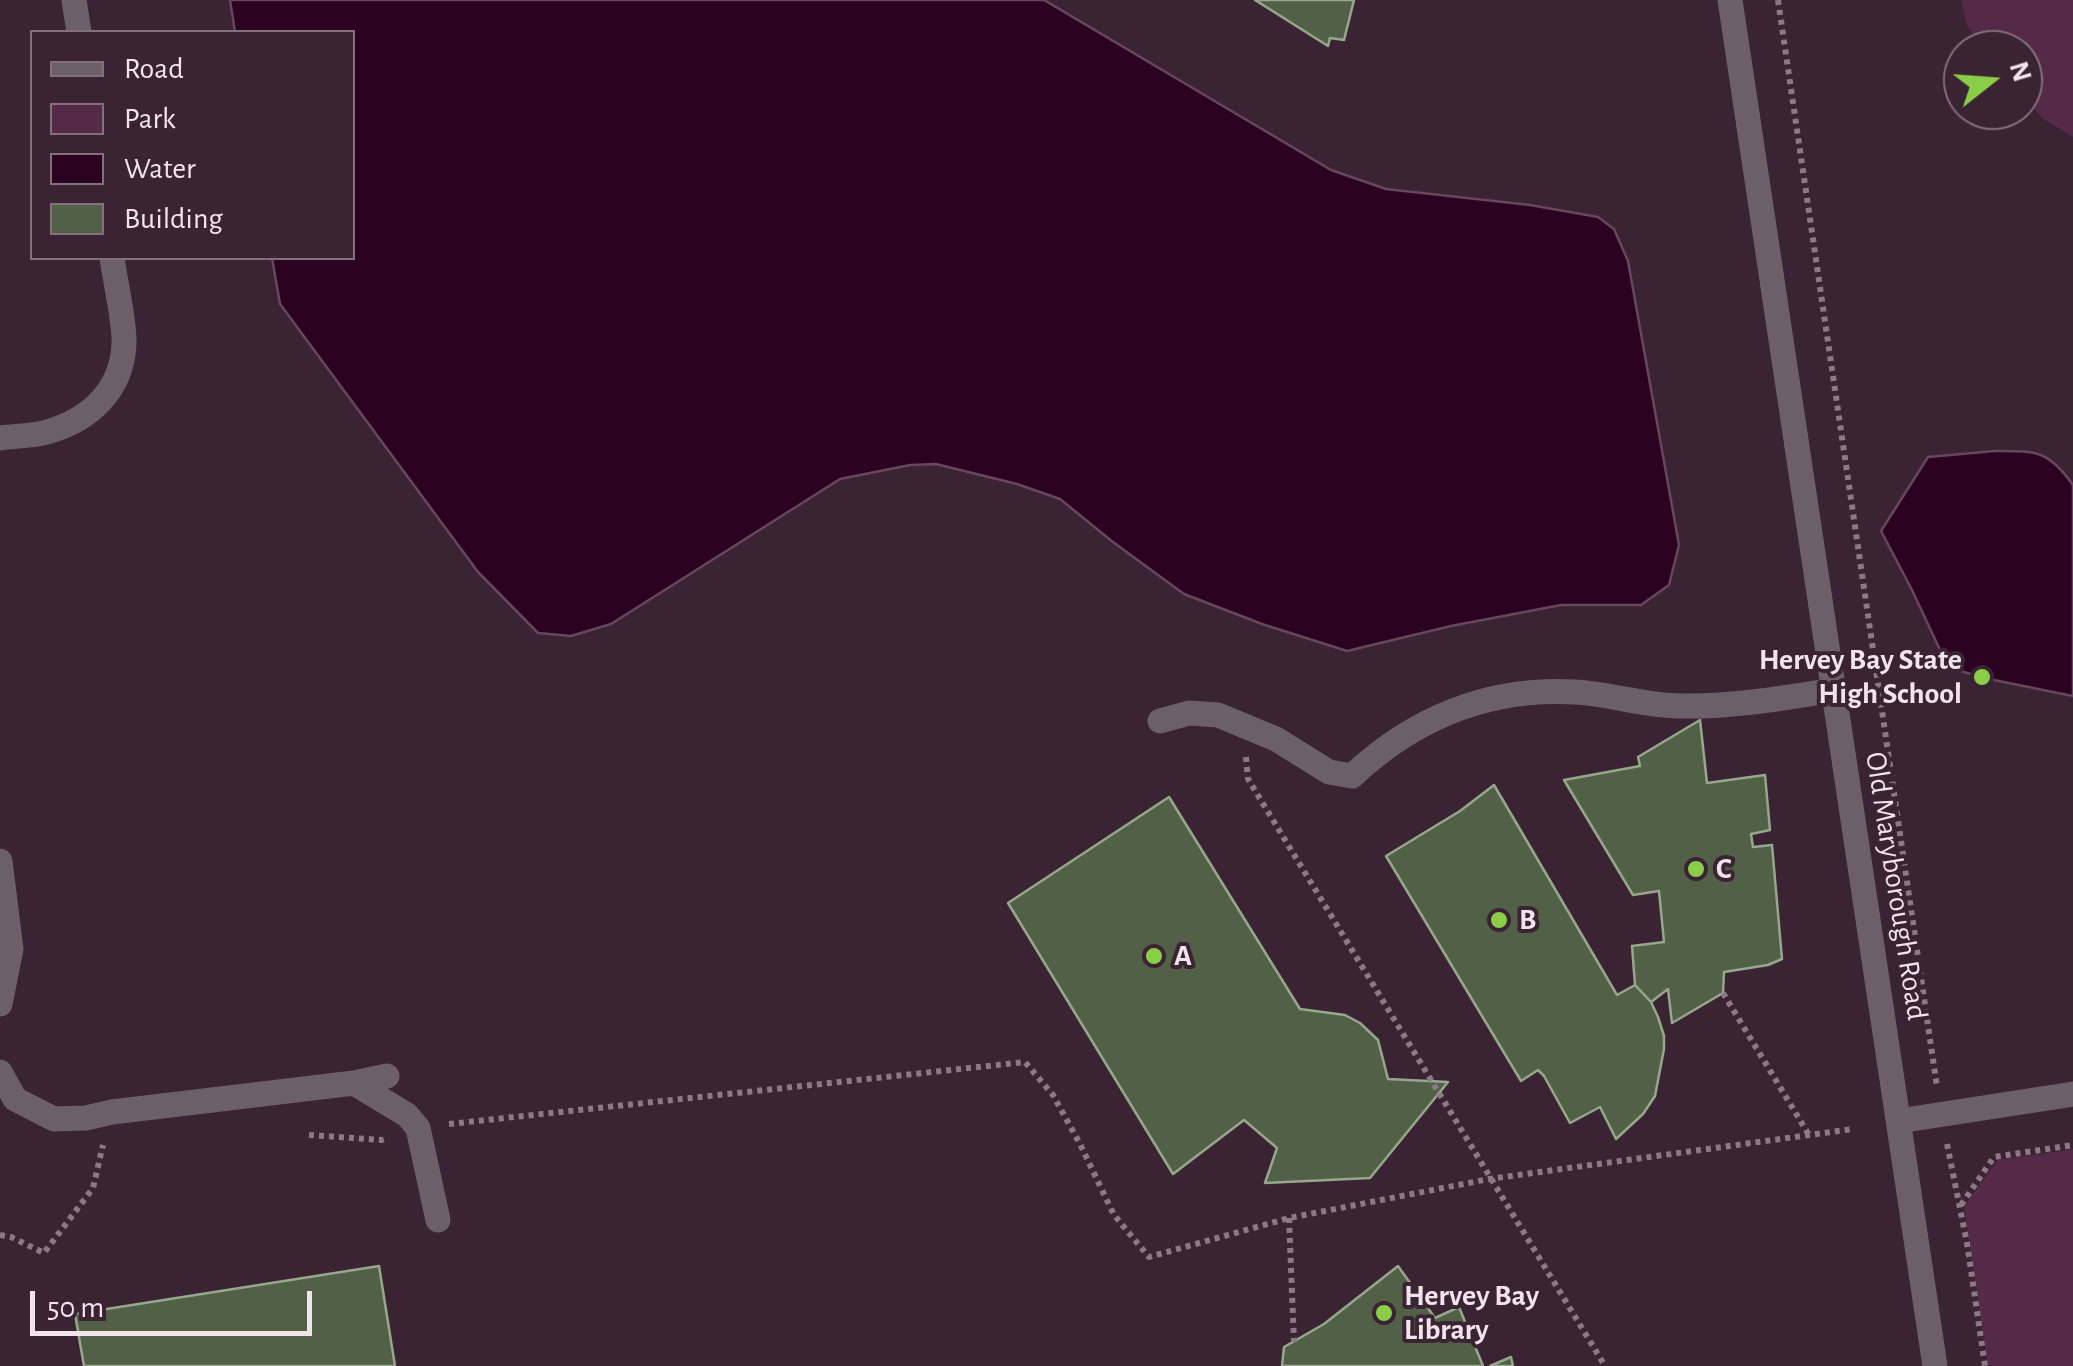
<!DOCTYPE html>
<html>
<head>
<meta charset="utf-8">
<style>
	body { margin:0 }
	#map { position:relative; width:2073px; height:1366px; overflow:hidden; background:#3a2332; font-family:"Alegreya Sans",sans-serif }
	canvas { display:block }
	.legend { position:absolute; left:30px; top:30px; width:325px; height:230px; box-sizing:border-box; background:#3a2332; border:2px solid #84707c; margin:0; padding:12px 18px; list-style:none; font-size:30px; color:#f2e3ec }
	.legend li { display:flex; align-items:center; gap:20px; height:50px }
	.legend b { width:50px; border:2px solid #84707c }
	.north { position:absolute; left:1943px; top:30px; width:100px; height:100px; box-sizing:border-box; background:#3a2332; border:2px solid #84707c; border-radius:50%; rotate:73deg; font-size:28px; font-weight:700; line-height:40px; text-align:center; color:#f2e3ec }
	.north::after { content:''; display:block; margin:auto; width:35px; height:45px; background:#8ace48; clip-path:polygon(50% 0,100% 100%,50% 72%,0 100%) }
	.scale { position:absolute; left:30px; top:1291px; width:282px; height:45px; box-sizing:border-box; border:5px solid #f2e3ec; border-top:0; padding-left:12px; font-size:30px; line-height:35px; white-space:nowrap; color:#f2e3ec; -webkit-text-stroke:8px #3a2332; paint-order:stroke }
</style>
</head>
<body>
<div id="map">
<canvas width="2073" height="1366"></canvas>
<ul class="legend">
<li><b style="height:12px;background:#6c6068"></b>Road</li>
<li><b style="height:28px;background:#542a47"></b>Park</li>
<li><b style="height:28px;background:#2b0321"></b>Water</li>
<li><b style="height:28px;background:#516047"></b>Building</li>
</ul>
<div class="north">N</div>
<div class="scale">50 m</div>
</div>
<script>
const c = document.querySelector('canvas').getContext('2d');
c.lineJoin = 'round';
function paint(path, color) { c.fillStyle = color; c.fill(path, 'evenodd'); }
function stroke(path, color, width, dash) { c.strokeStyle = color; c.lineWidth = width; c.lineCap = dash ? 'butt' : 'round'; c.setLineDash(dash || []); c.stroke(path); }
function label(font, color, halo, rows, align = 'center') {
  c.font = font + ' "Alegreya Sans",sans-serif'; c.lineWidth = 8; c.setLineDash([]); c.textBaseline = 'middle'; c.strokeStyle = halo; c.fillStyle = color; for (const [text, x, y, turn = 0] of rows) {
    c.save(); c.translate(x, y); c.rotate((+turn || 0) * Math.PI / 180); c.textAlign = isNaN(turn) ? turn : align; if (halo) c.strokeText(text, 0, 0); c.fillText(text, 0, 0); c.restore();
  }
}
paint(new Path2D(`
	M1961,0H2073V137L2042,118L2023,95V50H1986L1967,26Z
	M2073,1149V1366H1988L1964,1206L1998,1160Z`), '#542a47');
const water = new Path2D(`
	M230,0H1044L1331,170L1386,189L1530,205L1598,217L1614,229L1628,261L1679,545L1669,585L1641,605H1561L1451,626L1347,651L1262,624L1184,594L1113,542L1060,499L1017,484L936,464L910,465L840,479L611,624L571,636L538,633L478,572L280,304L272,258H352V32H235Z
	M1995,451C2037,451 2048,450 2073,485V696L1984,678L1954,669L1941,652L1912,590L1881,531L1928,457Z`);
paint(water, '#2b0321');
stroke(water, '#67465e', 2.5);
const building = new Path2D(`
	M1255,0H1354L1344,40L1330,38L1328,46Z
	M1700,720L1707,783L1765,775L1770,830L1751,834L1753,847L1772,845L1782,959L1768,965L1724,972L1723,993L1672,1023L1668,989L1651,1002L1635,985L1632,946L1664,942L1659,891L1633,895L1564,780L1640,766L1638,757Z
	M1494,785L1617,995L1635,985L1651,1002L1658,1017L1664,1036V1049L1655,1096L1643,1114L1616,1139L1600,1107L1570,1123L1544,1076L1538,1070L1521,1081L1386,856L1460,811Z
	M1169,797L1300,1009L1345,1015L1360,1023L1378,1040L1388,1079L1448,1082L1370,1178L1265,1183L1277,1148L1244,1120L1173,1174L1008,903Z
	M379,1266L395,1366H84L75,1314Z
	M1398,1266L1435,1318L1459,1307L1483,1366H1282L1284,1347L1324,1324Z
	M1511,1357L1513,1366H1490Z`);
paint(building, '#516047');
stroke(building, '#97a78c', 2.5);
stroke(new Path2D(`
	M1778,0L1937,1087
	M1246,757L1248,779L1605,1366
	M1723,993L1809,1135
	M449,1124L1025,1062L1053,1095L1080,1144L1114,1215L1149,1257L1289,1218L1489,1179L1853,1129
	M309,1135L382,1140L388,1138
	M1947,1144L1967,1243L1985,1366
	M1961,1205L1994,1157L2073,1145
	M1289,1218L1294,1342
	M0,1235L11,1237L44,1253L93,1188L103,1145`), '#8c7985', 6, [5, 5]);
stroke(new Path2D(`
	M74,0L79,32
	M1730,0L1935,1366
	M0,438C15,436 32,436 47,432C90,420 122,390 124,344C125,322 115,281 112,258
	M1160,721L1189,713L1218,715L1276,739L1329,772L1352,776C1414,718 1489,687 1575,692C1611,694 1645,706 1681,706C1732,707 1784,698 1834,690
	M0,861L11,949L0,1004
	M0,1072L15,1099L54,1119L86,1118L112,1112L354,1083L387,1076
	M354,1083L407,1115L418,1128L438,1220
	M1899,1121L2073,1094`), '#6c6068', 25);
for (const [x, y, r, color] of [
	[1982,677,10,"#8ace48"],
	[1696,869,10,"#8ace48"],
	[1499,920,10,"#8ace48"],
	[1154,956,10,"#8ace48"],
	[1384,1313,10,"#8ace48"]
]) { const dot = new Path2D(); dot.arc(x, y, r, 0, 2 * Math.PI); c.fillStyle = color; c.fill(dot); stroke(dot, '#3a2332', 4); }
label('bold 30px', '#f2e3ec', '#3a2332', [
	["Hervey Bay State",1962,660,"right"],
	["High School",1962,694,"right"],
	["C",1716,869],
	["B",1519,920],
	["A",1174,956],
	["Hervey Bay",1404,1296],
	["Library",1404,1330]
], 'left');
label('30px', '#f2e3ec', '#3a2332', [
	["Old Maryborough Road",1896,886,81]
]);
</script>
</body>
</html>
